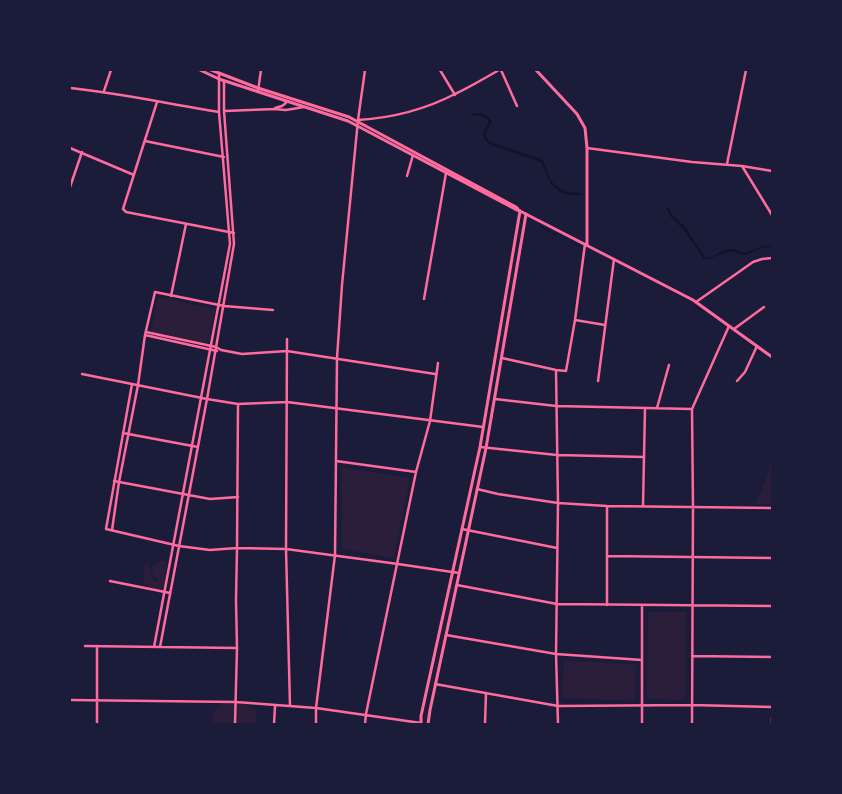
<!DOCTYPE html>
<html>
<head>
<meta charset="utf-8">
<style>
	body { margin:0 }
	#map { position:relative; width:842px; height:794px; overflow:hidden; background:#1b1b3a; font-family:Cabin,sans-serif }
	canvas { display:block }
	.frame { position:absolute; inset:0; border:71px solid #1b1b3a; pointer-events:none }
</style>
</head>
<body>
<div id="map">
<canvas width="842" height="794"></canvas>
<div class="frame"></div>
</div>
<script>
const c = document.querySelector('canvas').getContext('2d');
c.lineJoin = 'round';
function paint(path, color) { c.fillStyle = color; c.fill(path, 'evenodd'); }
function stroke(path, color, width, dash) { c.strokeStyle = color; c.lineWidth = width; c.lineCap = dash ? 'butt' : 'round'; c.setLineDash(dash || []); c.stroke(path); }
paint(new Path2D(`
	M520,227L521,228L498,362L497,361Z
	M158,297L215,309L208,345L151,331Z
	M772,460V504H755C763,490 768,475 772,460Z
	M342,467L410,478L394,558L342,549Z
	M163,559L166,561V583L164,588L154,591L147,588L143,577L144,565L148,563L153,580L158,583V580L153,575L152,566Z
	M454,577H456L428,703H427Z
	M648,612H686L685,700L647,699Z
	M564,661L636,664L635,701L562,698Z
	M224,702C235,702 247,704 256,710L257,724H210L215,709Z`), '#2a1e3b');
paint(new Path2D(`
	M472,113L484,114L491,120L492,123C486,130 483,135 490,142L541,159C545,163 546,168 548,174C554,190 568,193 583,193V195C579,195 575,195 571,195C553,193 547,178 542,163L540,162L491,145L484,139L483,135L485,129L489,123L488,120L482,116L472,115Z
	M668,207L672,215L685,227L706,258C715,257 724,248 733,249C737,250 742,252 745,253L760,247L772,245V246C767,247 761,248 756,250C753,251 750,255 746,255C739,256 735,250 727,252C718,254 712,259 704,259L683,229L670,216L666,208Z`), '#12122b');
stroke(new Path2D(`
	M540,226L556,235
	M571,242L582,248
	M694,306L702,311
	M749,345L760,353`), '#12122b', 1);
stroke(new Path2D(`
	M440,70L455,95
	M501,70L517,106
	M70,88C120,93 169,104 219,112
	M104,91L111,70
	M258,91L261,70
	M157,102L123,209L126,212L234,233
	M275,108L282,106L286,103L285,101
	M225,111L274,109L286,110L304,107
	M358,120C391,118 426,109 455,94C470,87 485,78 499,70
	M145,141L224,157
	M70,148L134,175
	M587,148L692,162L742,166L772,171
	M727,164L746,70
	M742,166L772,215
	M407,176L413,155
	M70,187L82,152
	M171,296L186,224
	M424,299L446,173
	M696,302L753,262L762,259L772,258
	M575,320L605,325
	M734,329L764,307
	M146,332L216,347L221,350L242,354L287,351L435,374
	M145,335L217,351
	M287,339L286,549L290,706
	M502,358L556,370L566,371L575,320L585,244
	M556,370L558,503L556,654L558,724
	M82,374L207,399L238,404L287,402L483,427
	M598,381L614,259
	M737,381L745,372L757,346
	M132,384L106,529L179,546L210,550L237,548L286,549L398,564L459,573
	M495,399L556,406L692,409
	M657,408L669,365
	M123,433L198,447
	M480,447L557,455L644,457
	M336,461L416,472
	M114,481L210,499L238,497
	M477,489L498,494L558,503L607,506L772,508
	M643,506L645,408
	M462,529L557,548
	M112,530L119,482L138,385L145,335L155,292L224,306L273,310
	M607,556L772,558
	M110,581L170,593
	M457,585L557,604L772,606
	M607,605V506
	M446,635L556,654L642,660
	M85,646L237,648
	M154,647L230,244L219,112V74
	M160,647L207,399L234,244L224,111V81
	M692,656L772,657
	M435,684L558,706L692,705L772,707
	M70,700L236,702L316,708L421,723
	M97,724V646
	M235,724L237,648L236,600L237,548L238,404
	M274,724L275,706
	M316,724V708L335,555L337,358L342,285L358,120L365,70
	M365,724L366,714L416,472L430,421L438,363
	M485,724L486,693
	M642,724V606
	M692,724L693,507L692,409L729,326
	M772,724V718`), '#ff6b9d', 2.5);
stroke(new Path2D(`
	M536,70L577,114L585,128L587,148V245
	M421,724V716L480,447L520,211
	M428,724L430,710L486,448L526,214`), '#ff6b9d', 3);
stroke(new Path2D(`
	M200,70L219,79L348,121L515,209L520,211L693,300L772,357
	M211,70L258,88L349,117L516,207L518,209`), '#ff6b9d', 3);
</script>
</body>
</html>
